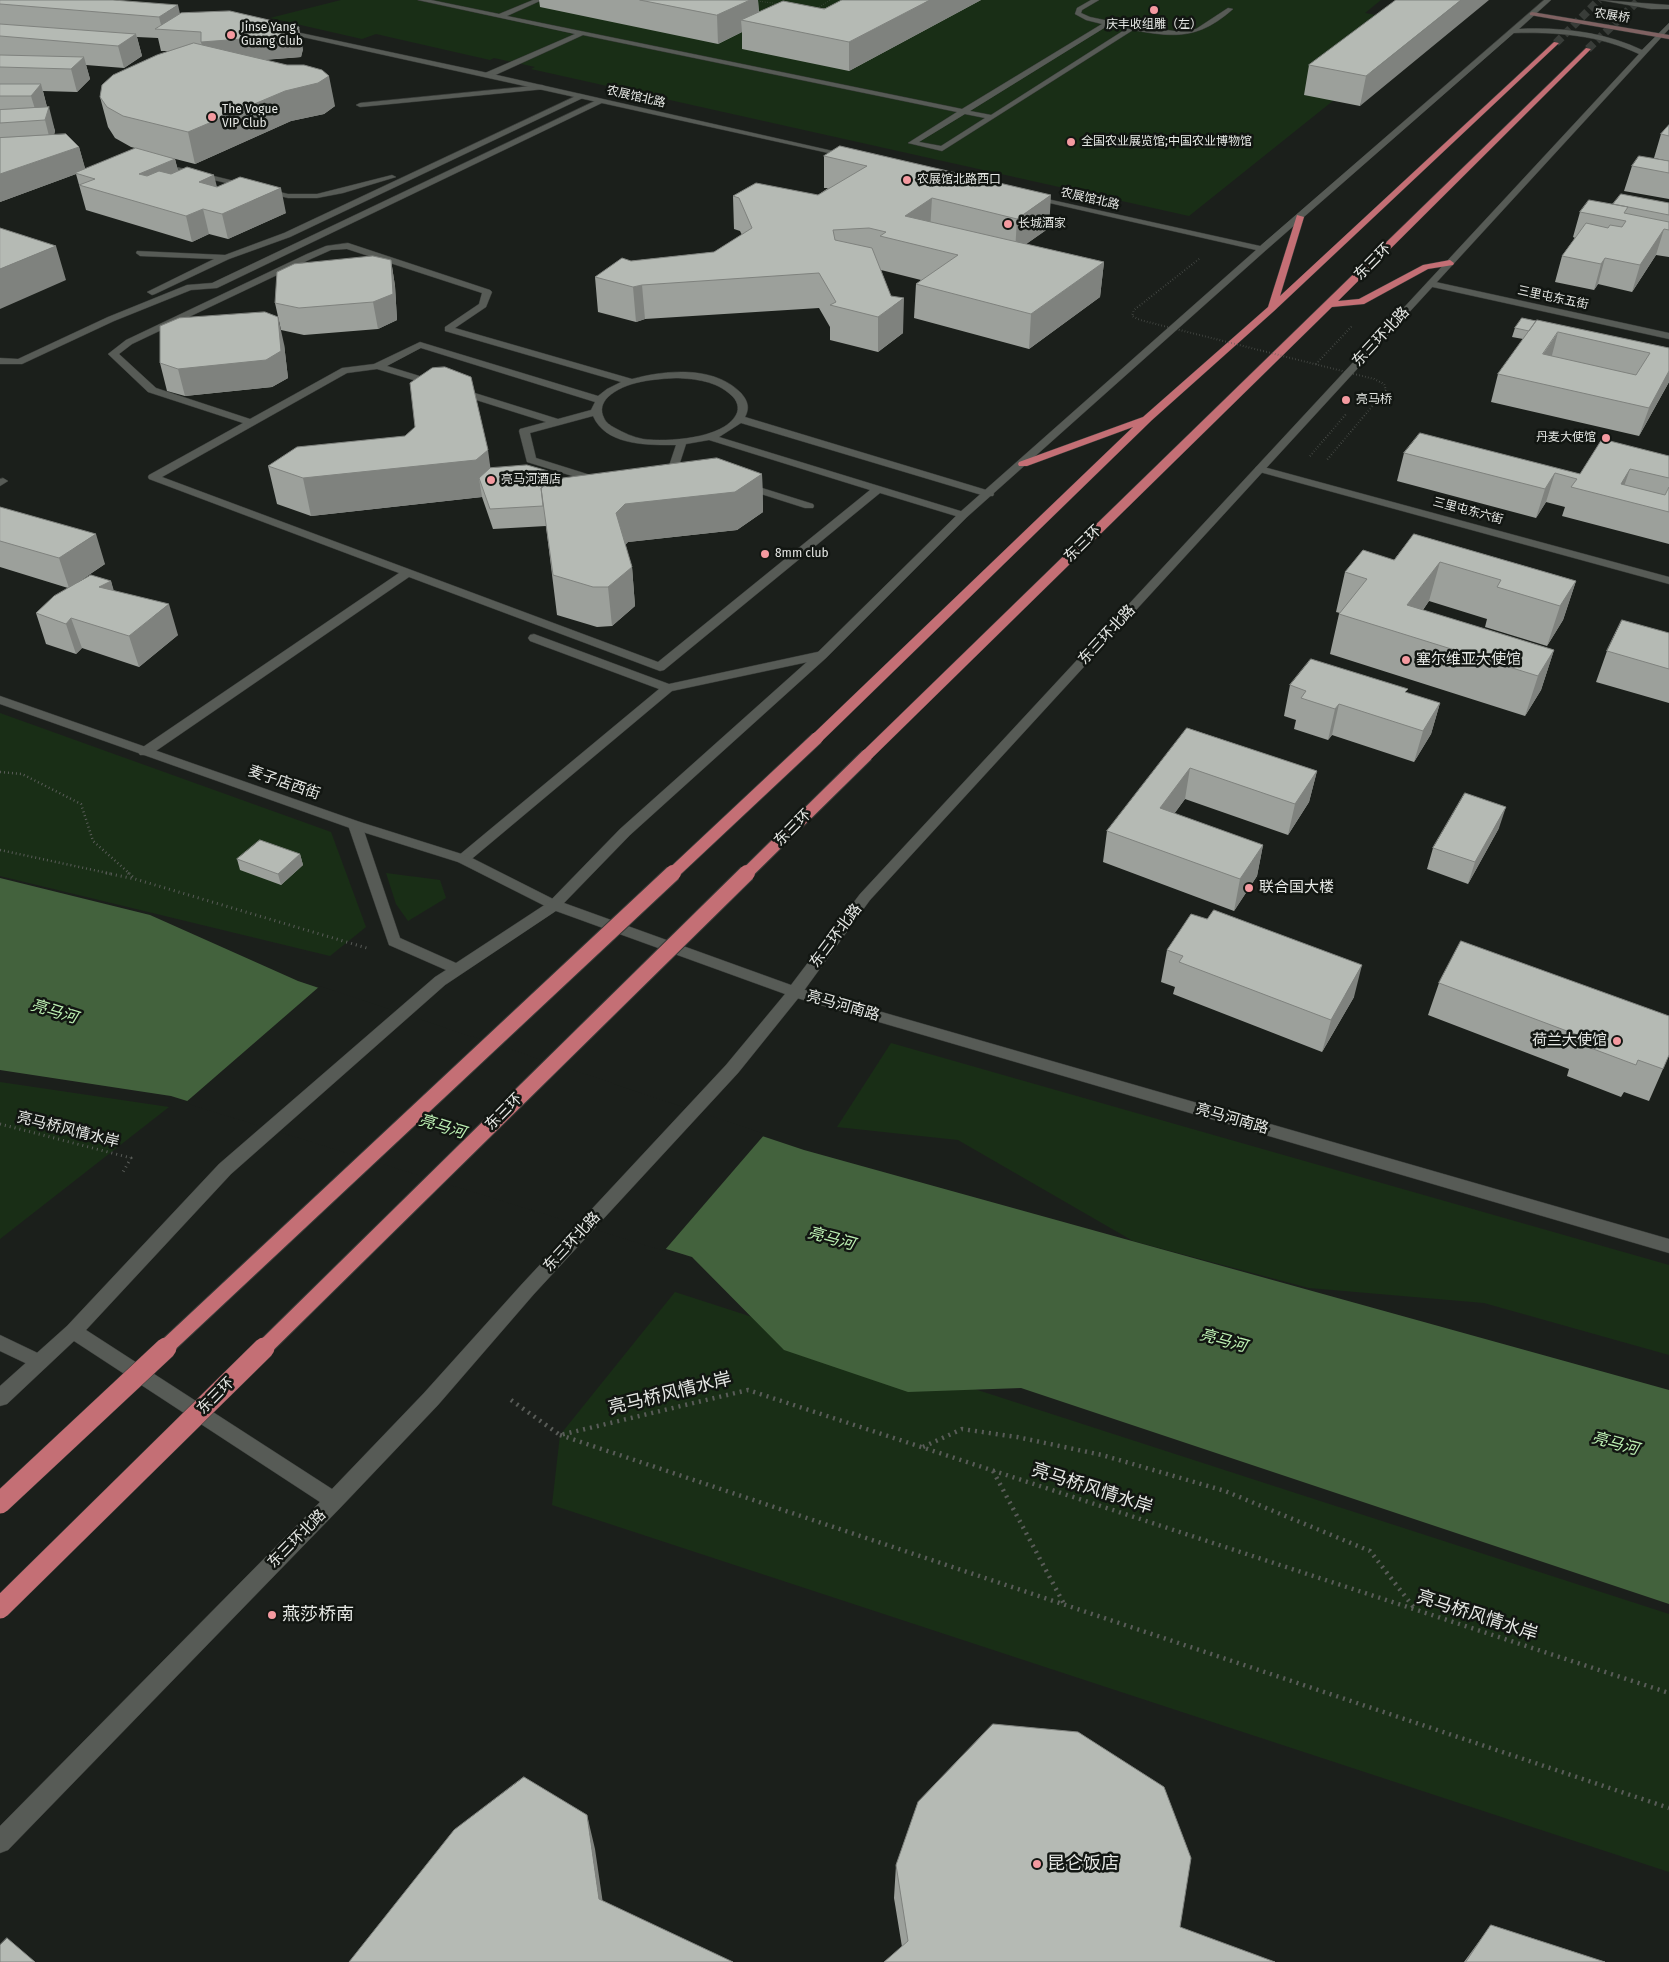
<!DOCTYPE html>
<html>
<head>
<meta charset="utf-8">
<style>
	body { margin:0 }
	canvas { display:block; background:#1b1f1b }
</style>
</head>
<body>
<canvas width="1669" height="1962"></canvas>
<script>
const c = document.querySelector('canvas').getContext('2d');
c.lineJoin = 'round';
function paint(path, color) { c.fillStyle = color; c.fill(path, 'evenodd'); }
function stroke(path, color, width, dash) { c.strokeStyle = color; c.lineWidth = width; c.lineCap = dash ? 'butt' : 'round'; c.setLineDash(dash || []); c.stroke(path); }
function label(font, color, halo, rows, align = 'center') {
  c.font = font + ' "Fira Sans","Noto Sans SC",sans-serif'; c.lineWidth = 5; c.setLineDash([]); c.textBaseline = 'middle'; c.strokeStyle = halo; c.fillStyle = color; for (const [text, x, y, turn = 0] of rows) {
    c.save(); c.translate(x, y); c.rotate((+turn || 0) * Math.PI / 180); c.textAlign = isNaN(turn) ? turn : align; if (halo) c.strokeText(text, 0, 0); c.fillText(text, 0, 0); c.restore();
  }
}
paint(new Path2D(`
	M341,0H1381L1365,13L1429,24L1189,216L531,69L535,67L494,58L490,60L376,34L362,39L270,18Z
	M0,713L331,832L366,927L330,956L0,876Z
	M386,873L440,880L446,898L408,921L396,904Z
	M891,1043L1669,1265V1355L1484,1303L1309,1288L1133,1241L958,1140L837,1127Z
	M0,1082L169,1107L0,1239Z
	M675,1292L1669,1614V1872L552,1505L560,1435Z`), '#192e16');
paint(new Path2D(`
	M0,878L150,915L298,981L804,1150L1669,1390V1604L1021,1388L908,1392L784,1350L692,1257L171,1096L0,1070Z`), '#43623d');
paint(new Path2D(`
	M320,986L765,1134L664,1251L185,1103Z`), '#1b1f1b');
stroke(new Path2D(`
	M1556,43L1599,0
	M1588,49L1639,0`), '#393d39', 8, [8, 4]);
const service = new Path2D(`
	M418,0H431L499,14L533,0H542L507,16L962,109L1102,24L1086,20L1075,14L1077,8L1091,0H1099L1082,10L1081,13L1090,17L1128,25L1174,31L1196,29L1228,8L1233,9C1199,39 1176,38 1133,30L942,151L908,143L957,112L583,35L491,77H485V73L575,34ZM1109,25L1126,29L991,115L970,111ZM965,114L985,118L941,146L919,142Z
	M542,85L546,87L545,89L360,107L356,105L360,103Z
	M580,94L587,96L290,237L229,259L155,294L152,295L147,292L214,259L140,256L136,253L137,251L225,255L284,233Z
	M599,99L606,101L217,288L191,290L114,321L22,364H0V358L18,359L108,317L187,285L212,283Z
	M156,162L288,194H317L392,175L396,177L343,193L317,198H288L156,166Z
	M348,243L490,290L492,292L486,307L455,328L632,379C665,370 714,365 741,393C748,401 750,408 745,417L993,492L994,494L993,496H985L741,423L719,437L967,513L968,515L963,518L959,517L880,493L664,670L660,671L409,577L150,755H140L138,752L140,749L399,573L149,479L148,477L149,475L243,423L148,392L108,354L126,340L307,254L326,246ZM347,249L482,293L479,304L445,327V331L621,382L607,389L598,396L420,342L374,364L342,368L250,419L156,388L119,354L132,344L313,258L331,250ZM421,348L595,402L591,410L558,419L462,389H454V393L546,422L520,429L519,431L527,462L595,483H603L604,481L603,479L536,458L530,433L593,416C606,446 648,445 676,445L664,481L665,483L669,484L674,481L686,444L709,440L870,490L658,662L162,477L347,373L377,369L433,386H439V382L387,366ZM677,378C696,379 716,381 731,395C737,400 740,408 736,415C723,439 667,442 643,439C633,437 624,433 615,428C610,425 606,423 604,418C600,410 602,403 608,397C625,381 655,379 677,378Z
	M3,478L8,481L0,486V479Z
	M743,482L813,504L814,506L813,508H805L739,487L738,485Z
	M534,634L669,684L822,651L828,655L822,659L672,691L468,862H458L456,859L458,856L659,689L530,641L528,638L530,635Z
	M0,1335L46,1357L49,1362L46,1367L40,1370L0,1351Z`);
const minor = new Path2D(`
	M1431,281L1669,333V339L1428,286V282Z
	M1260,466L1669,577V584L1256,471L1255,469L1256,467Z
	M0,696L360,822L468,856L559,902L561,905L559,908H549L458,862L350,828L0,704Z
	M795,987L1669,1239V1253L790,996L787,992L790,988Z`);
const tertiary = new Path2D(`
	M1544,0H1551L1519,29C1561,27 1604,32 1642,50L1669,23V29L870,900L800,996L738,1073L534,1294L438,1405L341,1507L8,1850L0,1853V1826L320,1502L74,1341L7,1404L0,1406V1386L67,1326L219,1164L435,977L446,970L389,945L348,825L350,822H360L362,825L400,938L456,963L549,902L620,829L818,652L959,513L1256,250L1032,199L1028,197L1029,195L1260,246ZM1514,33C1557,32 1599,35 1639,54L860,894L791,985L564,903L630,835L826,658L967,517L1265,251ZM556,911L785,994L726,1065L522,1284L424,1393L332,1489L86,1330L231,1174L445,985Z
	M1600,0L1669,5V9H1651Z
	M282,29L488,73L855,156L851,158L280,32V30Z`);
const secondary = new Path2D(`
	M1532,12L1669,35V39L1530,15V13Z`);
const trunk = new Path2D(`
	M1554,42L1559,43L1274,311L1152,420L822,741H812L811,738L812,735L1133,427L1027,466H1019L1018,464L1019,462L1143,417L1268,307L1297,215L1304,217L1280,296Z
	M1586,48L1591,49L1338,301L1359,299L1423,265L1450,260L1454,263L1453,265L1428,269L1364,304L1332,307L872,758H862L860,755L862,752Z`);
stroke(service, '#373a37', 1);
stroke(minor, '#373a37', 1);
stroke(tertiary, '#373a37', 1);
stroke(secondary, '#373a37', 1);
stroke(trunk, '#373a37', 1);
stroke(new Path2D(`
	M750,0L780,4
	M815,10L830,0`), '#595c58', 1, [0.5, 2]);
stroke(new Path2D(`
	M1316,364L1352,326
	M1310,456L1347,413`), '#595c58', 2, [0.5, 2.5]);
stroke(new Path2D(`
	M0,772L22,774L81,804L93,841L130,874
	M0,850L112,874`), '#595c58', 2.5, [1, 3]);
stroke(new Path2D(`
	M106,873L135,879L370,949
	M128,873L134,878
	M0,1124L131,1158L123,1172`), '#595c58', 3, [1, 4]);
stroke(new Path2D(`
	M511,1400L560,1435L748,1390L1669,1693
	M560,1435L1669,1808
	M923,1447L962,1429L1017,1437L1102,1455L1225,1491L1370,1551L1415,1609
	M993,1471L1064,1604`), '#595c58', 4.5, [2, 5]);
paint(service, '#575b56');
paint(minor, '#575b56');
paint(tertiary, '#575b56');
paint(secondary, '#806262');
paint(trunk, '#c46f75');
const trunkBridgeFar2 = new Path2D(`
	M672,874L817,738
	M746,874L867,755`);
const trunkBridgeFar1 = new Path2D(`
	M164,1349L673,873
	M263,1349L747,873`);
const trunkBridge = new Path2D(`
	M0,1503L166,1348
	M0,1608L264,1348`);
stroke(trunkBridgeFar2, '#373a37', 14, []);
stroke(trunkBridgeFar1, '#373a37', 18, []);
stroke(trunkBridge, '#373a37', 22, []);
stroke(new Path2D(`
	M1199,259L1134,310L1132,316L1140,320L1374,379L1384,384L1386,390L1326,461`), '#595c58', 2, [0.5, 2.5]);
stroke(trunkBridgeFar2, '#c46f75', 12);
stroke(trunkBridgeFar1, '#c46f75', 16);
stroke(trunkBridge, '#c46f75', 21);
paint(new Path2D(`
	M0,0L180,13L303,49L301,57L264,60L335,106L324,114L291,121L195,164L160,155L175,159L178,171L217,187L286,213L228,239L209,234L192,242L86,210L76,174L0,202ZM137,37L158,38L161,51H169L100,97L108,127L115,138L131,147L135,148L85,169L79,147L54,135L55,131L47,107L43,91L77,92L90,79L86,65L124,68L142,56Z
	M539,0H758L759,12L981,0L849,71L742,49V32L718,44L540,7Z
	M1396,0L1360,106L1304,95L1309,65Z
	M1669,125V161L1654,158L1661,134Z
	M840,146L1049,228L1026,244L1104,262L1100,297L1029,349L914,318L916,284L921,280L881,270L903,333L878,352L830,340V327L819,308L645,319L636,322L598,312L595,277L631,261L714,252L742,235L740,231L734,229L733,196L818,195L828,188H824V156Z
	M1669,161V199L1624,191L1632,166Z
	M1669,203V257L1656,255L1632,292L1598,284L1594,290L1555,282L1562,256L1575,238L1573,237L1580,212L1613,205V204Z
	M391,260L395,286L397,320L378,329L304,335L281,330L275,303Z
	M1522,318L1669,348V382L1639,436L1491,402L1498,374L1523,339L1512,337L1515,328Z
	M284,344L288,378L272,387L185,396L167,391L160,363Z
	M1404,453L1580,474L1669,456V544L1562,516L1565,507L1546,502L1536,518L1397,481Z
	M268,466L490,468L552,481L762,474L763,512L737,530L628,542L625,545L632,567L635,606L612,626L597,627L557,615L546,526L493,529L482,497L311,516L277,504Z
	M0,507L105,564L77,583L111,581L113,590L178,635L139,667L82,648L76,654L46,644L36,613L68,588L0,567Z
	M1414,534L1576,581L1563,620L1547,646L1485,627L1487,619L1429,601L1423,610L1554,650L1541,690L1525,716L1330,654L1339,614L1340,613L1336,612L1345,572L1394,560Z
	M1669,633V703L1596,682L1607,651Z
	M1290,685L1407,693L1440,703L1431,734L1414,762L1332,735L1328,740L1294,729L1296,720L1284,716Z
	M1187,728L1317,771L1309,802L1288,835L1185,799L1174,814L1263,845L1257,876L1234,911L1103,862L1107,831Z
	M1499,828L1468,884L1427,869L1433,848Z
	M300,854L303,865L281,885L240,870L237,859Z
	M1461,941L1663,1069L1649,1101L1624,1092L1621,1097L1567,1076L1569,1069L1428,1015L1439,983Z
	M1167,950L1354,997L1322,1052L1173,994L1175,987L1161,982Z
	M896,1865L1180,1927L902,1947L894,1898Z
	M1491,1925L1605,1962H1464Z`), '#9ca09b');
paint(new Path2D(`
	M750,0H758L759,24L741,20L742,32L718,44L717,15Z
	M930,0H981L849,71V42Z
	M1461,0H1489L1360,106L1366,76Z
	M178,5L183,27L162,29L159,17Z
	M299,27L303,49L301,57L206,64L201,42Z
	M136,34L142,56L124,68L118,46Z
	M84,57L90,79L77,92L71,69Z
	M329,76L335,106L324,114L291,121L195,164L188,132L285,91Z
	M41,84L47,107L38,119L31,96Z
	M49,107L55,131L51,144L45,120Z
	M79,147L86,171L75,173L76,174L0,202V174Z
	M175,159L181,183L139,174Z
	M214,175L220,199L199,182Z
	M281,188L286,213L228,239L222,214Z
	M1051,195L1049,228L1015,252L1017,219Z
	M932,198L930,231L905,216Z
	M203,209L209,234L192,242L186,216Z
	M1664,229L1656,255L1632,292L1640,265Z
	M56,246L66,280L0,309V269Z
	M1605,258L1598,284L1594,290L1601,264Z
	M391,260L395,286L397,320L378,329L373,302Z
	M1104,262L1100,297L1029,349L1031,314Z
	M642,285L645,319L636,322L633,287Z
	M904,298L903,333L878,352V317Z
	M278,317L284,344L288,378L272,387L185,396L178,369Z
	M1558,332L1551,359L1543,354Z
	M1669,371V382L1639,436L1649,408Z
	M488,450L493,487L479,478L482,497L311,516L303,478Z
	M1630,469L1620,498L1621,484Z
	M1555,473L1546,502L1536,518L1545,489Z
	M762,474L763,512L737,530L628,542L619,551L616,513L625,504Z
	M96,534L105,564L69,588L59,558Z
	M1440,562L1429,601L1405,635L1407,605Z
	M632,567L635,606L612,626L608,587Z
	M111,581L120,611L99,587Z
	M1576,581L1563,620L1547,646L1560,606Z
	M169,604L178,635L139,667L129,636Z
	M71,618L82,648L76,654L66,624Z
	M1554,650L1541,690L1525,716L1538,676Z
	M1440,703L1431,734L1414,762L1423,731Z
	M1339,704L1332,735L1328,740L1335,709Z
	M1190,768L1185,799L1155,840L1160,808Z
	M1317,771L1309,802L1288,835L1295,804Z
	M1506,807L1499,828L1468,884L1475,862Z
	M1263,845L1257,876L1234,911L1240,879Z
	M300,854L303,865L281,885L278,874Z
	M1362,965L1354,997L1322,1052L1331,1020Z
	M587,1815L595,1849L607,1931L599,1899Z`), '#7f827e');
const building = new Path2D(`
	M0,0H113L178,5L159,17L0,4Z
	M640,0H750L717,15Z
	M842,0H930L849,42L741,20L783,1L824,9Z
	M1396,0H1461L1366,76L1309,65Z
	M230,11L299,27L296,35L201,42V32L155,29L181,13Z
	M0,24L136,34L118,46L0,36Z
	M194,43L287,65H304L322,70L329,76L318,83L285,91L188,132L123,116L107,107L100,97L102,85L113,75L157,55Z
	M0,55L84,57L71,69L0,67Z
	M0,84H41L31,96H0Z
	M49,107L45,120L0,123V110Z
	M1669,125V136L1661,134Z
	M66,134L79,147L0,174V138Z
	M840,146L1051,195L1017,219L932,198L905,216L1104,262L1031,314L916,284L958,255L880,236L886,232L869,228L833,230L835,240L872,248L891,296L904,298L878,317L830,305L836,302L819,273L642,285L633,287L595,277L622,258L631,261L714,252L752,228L739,198L733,196L756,183L818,195L867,166L824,156Z
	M136,148L175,159L139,174L147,176L159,171L171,174L187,167L214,175L199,182L217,187L240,177L281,188L222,214L203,209L186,216L79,185L95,179L75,173Z
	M1639,156L1669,161V173L1632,166Z
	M1621,194L1669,203V215L1613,204Z
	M1589,200L1628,207L1624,213L1669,222V230L1664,229L1640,265L1605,258L1601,264L1562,256L1586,223L1608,228L1610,225L1622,227L1626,221L1580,212Z
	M0,228L56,246L0,269Z
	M373,256L391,260L393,294L373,302L299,308L275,303L277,272L294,264Z
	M265,312L278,317L281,351L266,360L178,369L160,363V326L179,318Z
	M1522,318L1536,321L1529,331L1515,328Z
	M1537,320L1669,348V371L1649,408L1498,374ZM1558,332L1650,353L1636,375L1543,354Z
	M445,367L471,377L488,450L476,460L303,478L268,466L297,447L405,436L415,427L410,383L432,368Z
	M1420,433L1580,474L1602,439L1669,456V478L1630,469L1621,484L1665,495L1669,487V512L1571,487L1577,479L1555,473L1545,489L1404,453Z
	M717,458L762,474L735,492L625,504L616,513L632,567L608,587H593L553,575L541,488L556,479Z
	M527,465L548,471L552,481L541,488L543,506L490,509L479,478L490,468Z
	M0,507L96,534L59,558L0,541Z
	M1414,534L1576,581L1560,606L1497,587L1501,580L1440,562L1407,605L1554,650L1538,676L1339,614L1367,579L1345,572L1363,550L1394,560Z
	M91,575L111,581L99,587L169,604L129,636L71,618L66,624L36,613L54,596Z
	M1622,620L1669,633V669L1607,651Z
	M1311,659L1408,689L1405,692L1440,703L1423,731L1339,704L1335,709L1301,698L1306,691L1290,685Z
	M1187,728L1317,771L1295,804L1190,768L1160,808L1263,845L1240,879L1107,831Z
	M1465,793L1506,807L1475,862L1433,848Z
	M260,840L300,854L278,874L237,859Z
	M1214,910L1362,965L1331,1020L1179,962L1183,956L1167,950L1191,914L1207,919Z
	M1461,941L1669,1016V1055L1663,1069L1638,1060L1636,1065L1580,1044L1583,1037L1439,983Z
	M993,1724L1078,1732L1164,1787L1191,1858L1180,1927L1275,1962H884L908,1941L896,1865L918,1802Z
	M524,1777L587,1815L599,1899L733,1962H349L454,1830Z
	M1491,1925L1605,1962H1466Z
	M7,1938L35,1962H0V1945Z`);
paint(building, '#b5bab4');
stroke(building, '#7f827e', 1);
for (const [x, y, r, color] of [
	[1154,10,5,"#f49aa0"],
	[231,35,5,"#f49aa0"],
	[212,117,5,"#f49aa0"],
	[1071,142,5,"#f49aa0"],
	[907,180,5,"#f49aa0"],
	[1008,224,5,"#f49aa0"],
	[1346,400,5,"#f49aa0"],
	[1606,438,5,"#f49aa0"],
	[491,480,5,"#f49aa0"],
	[765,554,5,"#f49aa0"],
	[1406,660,5,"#f49aa0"],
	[1249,888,5,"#f49aa0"],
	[1617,1041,5,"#f49aa0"],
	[272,1615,5,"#f49aa0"],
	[1037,1864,5,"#f49aa0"]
]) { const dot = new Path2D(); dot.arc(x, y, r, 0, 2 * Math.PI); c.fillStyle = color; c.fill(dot); stroke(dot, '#121612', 2); }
label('12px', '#e6e8e5', '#121612', [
	["农展桥",1612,16,9],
	["农展馆北路",636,97,13],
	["农展馆北路",1090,199,13],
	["三里屯东五街",1553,298,12],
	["三里屯东六街",1468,511,15]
]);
label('12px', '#e6e8e5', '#121612', [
	["庆丰收组雕（左）",1154,25,"center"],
	["Jinse Yang",241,28],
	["Guang Club",241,42],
	["The Vogue",222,110],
	["VIP Club",222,124],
	["全国农业展览馆;中国农业博物馆",1081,142],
	["农展馆北路西口",917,180],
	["长城酒家",1018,224],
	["亮马桥",1356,400],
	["丹麦大使馆",1596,438,"right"],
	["亮马河酒店",501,480],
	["8mm club",775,554]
], 'left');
label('15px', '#e6e8e5', '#121612', [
	["东三环",1373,262,-45],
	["东三环北路",1381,337,-47],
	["东三环",1083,544,-44],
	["东三环北路",1107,635,-47],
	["麦子店西街",284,783,19],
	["东三环",793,828,-45],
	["东三环北路",836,936,-53],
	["亮马河南路",843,1006,16],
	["东三环",504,1112,-45],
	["亮马河南路",1232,1119,16],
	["亮马桥风情水岸",68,1130,14],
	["东三环北路",572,1242,-47],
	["东三环",216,1396,-45],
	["东三环北路",297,1539,-45]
]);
label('15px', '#e6e8e5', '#121612', [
	["塞尔维亚大使馆",1416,660],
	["联合国大楼",1259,888],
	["荷兰大使馆",1607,1041,"right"]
], 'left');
label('italic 16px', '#bff3b5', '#121612', [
	["亮马河",54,1012,17],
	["亮马河",442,1127,17],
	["亮马河",831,1239,15],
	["亮马河",1223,1341,15],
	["亮马河",1615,1444,15]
]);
label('18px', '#e6e8e5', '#121612', [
	["亮马桥风情水岸",670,1394,-14],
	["亮马桥风情水岸",1092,1489,18],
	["亮马桥风情水岸",1477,1616,18]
]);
label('18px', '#e6e8e5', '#121612', [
	["燕莎桥南",282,1615],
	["昆仑饭店",1047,1864]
], 'left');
</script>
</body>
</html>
